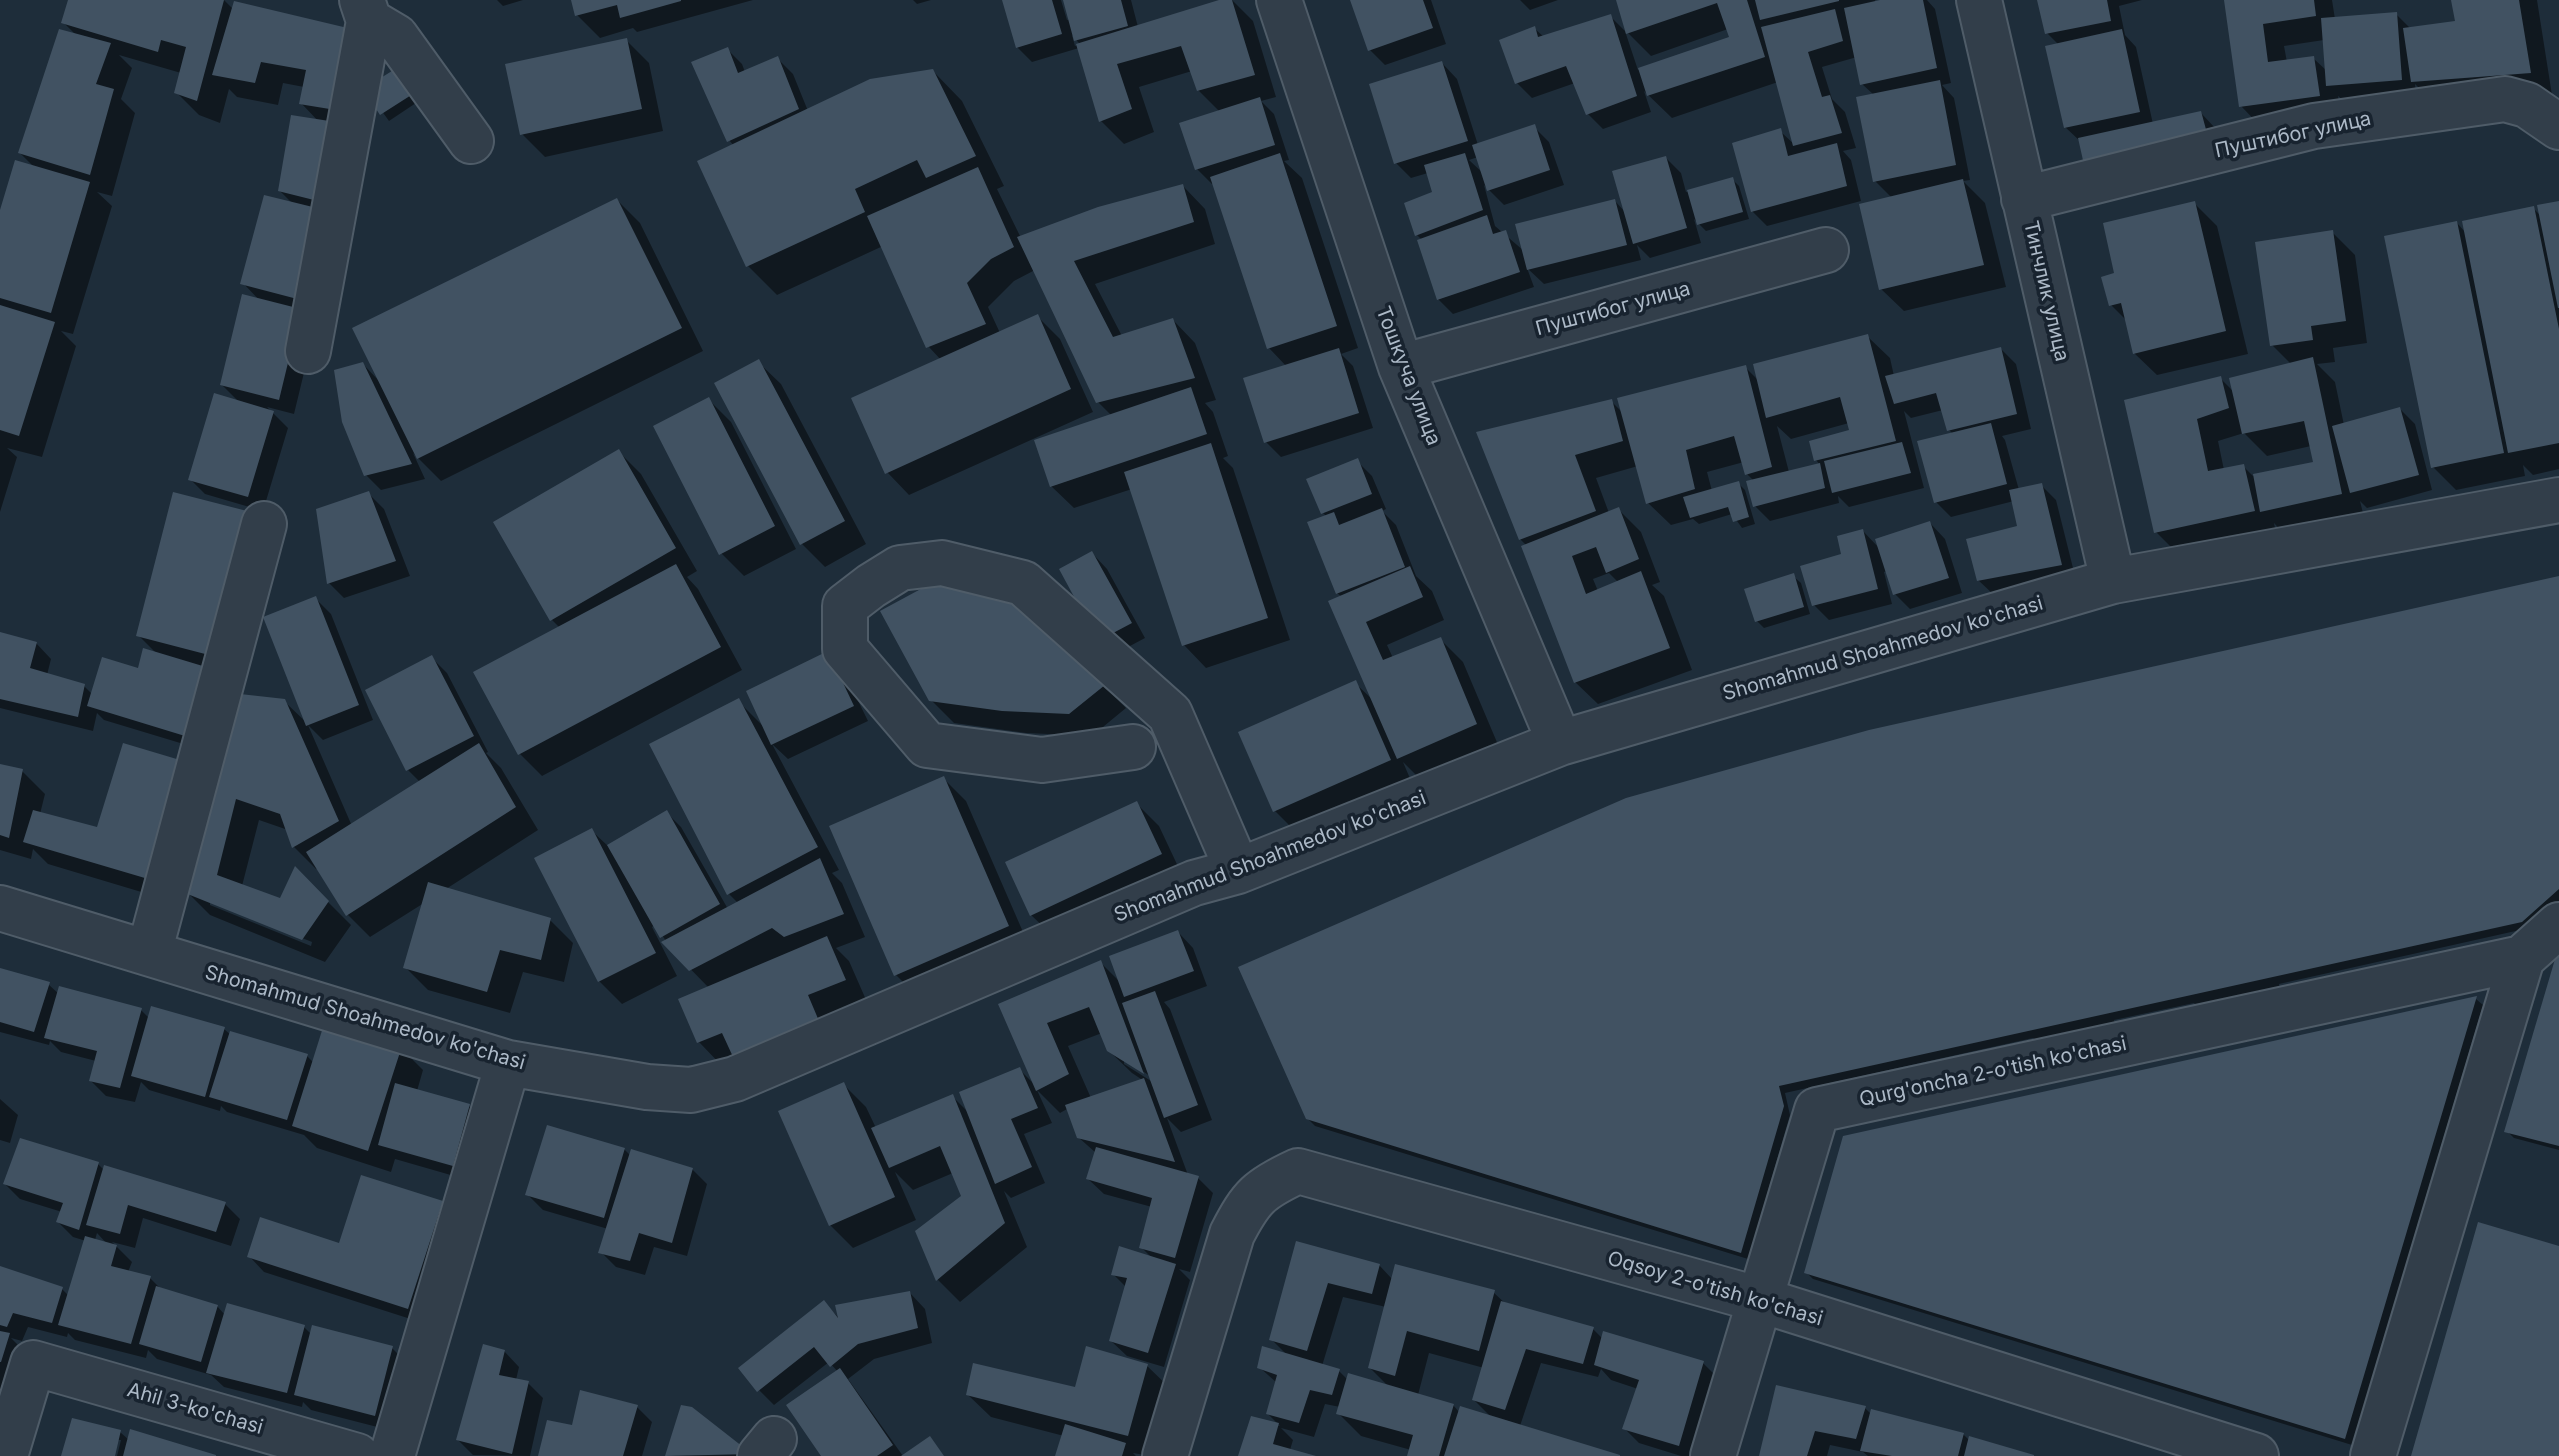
<!DOCTYPE html>
<html>
<head>
<meta charset="utf-8">
<style>
	body { margin:0 }
	canvas { display:block; background:#1e2d3a }
</style>
</head>
<body>
<canvas width="2559" height="1456"></canvas>
<script>
const c = document.querySelector('canvas').getContext('2d');
c.lineJoin = 'round';
function paint(path, color) { c.fillStyle = color; c.fill(path, 'evenodd'); }
function stroke(path, color, width, dash) { c.strokeStyle = color; c.lineWidth = width; c.lineCap = dash ? 'butt' : 'round'; c.setLineDash(dash || []); c.stroke(path); }
function label(font, color, halo, rows, align = 'center') {
  c.font = font + ' Inter,sans-serif'; c.lineWidth = 7; c.setLineDash([]); c.textBaseline = 'middle'; c.strokeStyle = halo; c.fillStyle = color; for (const [text, x, y, turn = 0] of rows) {
    c.save(); c.translate(x, y); c.rotate((+turn || 0) * Math.PI / 180); c.textAlign = isNaN(turn) ? turn : align; if (halo) c.strokeText(text, 0, 0); c.fillText(text, 0, 0); c.restore();
  }
}
paint(new Path2D(`
	M70,0H224L234,10L373,85L399,68L422,99L389,121L371,96L294,414L267,407L288,428L263,511L205,494L190,479L240,403L222,385L260,301L243,283L293,204L280,191L319,122L301,103L304,87L283,83L278,105L237,97L229,89L220,123L199,115L176,92L181,73L119,55L132,68L121,99L135,113L112,196L97,192L112,206L73,334L61,331L76,346L42,457L7,448L17,457L0,512V217L35,168L20,153L77,36L63,22Z
	M497,0H523L503,6Z
	M573,0H753L637,32L633,28L600,38L577,15Z
	M913,0H931L917,4Z
	M1004,0H1061L1067,20L1070,19L1065,0H1131L1138,27L1232,0L1253,21L1276,97L1261,101L1274,114L1289,160L1284,161L1302,178L1358,348L1341,354L1353,366L1373,428L1281,457L1266,442L1287,367L1269,348L1214,183L1212,184L1197,169L1220,112L1198,90L1192,71L1139,87L1154,132L1124,144L1101,121L1079,48L1032,62L1017,47ZM1072,35L1078,42L1080,44L1075,46Z
	M1352,0H1431L1446,44L1385,65L1370,50Z
	M1520,0H1558L1530,10Z
	M1621,0H1875L1876,3L1890,0H1927L1935,9L1951,83L1942,85L1954,98L1970,180L1963,181L1985,203L2006,287L1904,311L1881,289L1892,198L1875,181L1874,95L1862,84L1857,57L1822,67L1832,99L1845,112L1856,148L1843,151L1851,160L1861,201L1767,226L1752,211L1780,131L1795,145L1778,82L1672,118L1644,91L1651,112L1603,129L1588,114L1575,83L1532,98L1517,83L1534,28L1544,37L1610,16L1625,31L1638,70L1731,39L1728,29L1651,56L1628,33Z
	M2040,0H2142L2119,6L2125,35L2136,47L2153,124L2201,113L2216,129L2225,163L2081,142L2065,127L2059,45L2047,33Z
	M2226,0H2332L2335,19L2396,14L2411,29L2457,23L2453,0H2537L2552,95L2435,104L2415,84L2416,95L2343,100L2338,96L2341,118L2263,129L2241,106ZM2324,40L2327,71L2313,58L2287,62L2284,46Z
	M626,40L649,63L663,131L545,157L522,134Z
	M727,49L742,64L745,72L778,59L793,74L808,111L933,71L962,101L1004,186L997,189L1021,238L1183,186L1205,209L1215,244L1095,284L1122,336L1173,320L1195,343L1216,400L1205,403L1213,412L1228,456L1223,458L1233,468L1290,640L1206,668L1184,645L1132,489L1074,508L1051,486L1112,416L1098,402L1035,270L1014,281L988,307L1000,333L1037,316L1060,339L1093,412L909,495L887,472L941,360L928,346L883,246L777,295L748,266L734,146L729,140Z
	M1442,63L1457,79L1478,145L1534,127L1549,142L1564,185L1504,205L1484,185L1495,226L1524,251L1615,201L1626,213L1666,158L1681,173L1686,192L1732,179L1739,186L1749,219L1706,231L1694,219L1701,243L1650,258L1637,245L1641,260L1544,284L1527,268L1534,287L1453,314L1438,299L1422,240L1417,235L1435,193L1428,173L1411,178L1396,163ZM1478,157L1484,174L1469,160Z
	M617,200L640,223L703,351L441,481L413,453L425,479L381,490L366,475L363,364L380,382Z
	M2194,203L2217,226L2248,354L2157,375L2134,353L2127,321L2111,305L2117,275Z
	M2559,203V469L2533,475L2523,465L2525,476L2456,490L2433,467L2457,223L2466,233L2533,208L2541,216Z
	M2332,232L2355,255L2367,343L2333,348L2335,362L2317,364L2335,382L2344,425L2400,409L2415,424L2432,490L2367,508L2360,501L2364,517L2284,534L2274,523L2276,533L2179,555L2156,532L2126,401L2220,378L2235,393L2291,364L2272,345ZM2244,433L2267,456L2311,446L2315,463L2253,476L2243,466L2224,470L2218,441Z
	M1867,336L1890,358L1894,376L2001,349L2016,364L2031,429L2002,436L2005,440L2019,490L2041,485L2056,500L2076,580L1994,595L1978,580L2020,528L2014,501L1951,517L1936,502L1953,434L1949,430L1943,410L1911,418L1904,411L1924,488L1849,507L1838,496L1839,503L1770,521L1755,506L1754,481L1747,474L1744,462L1707,472L1712,491L1738,483L1745,490L1755,524L1742,528L1732,514L1699,524L1693,519L1671,525L1648,503L1638,466L1596,478L1609,513L1618,509L1641,532L1660,582L1652,585L1664,596L1692,670L1598,704L1575,682L1527,546L1520,539L1479,434L1611,401L1623,413L1745,367L1759,381ZM1849,423L1852,432L1816,460L1820,465L1789,472L1777,426L1791,439ZM1609,573L1619,583L1598,591L1593,579Z
	M758,362L781,384L866,544L825,567L802,544L717,384Z
	M708,399L731,422L796,549L744,576L721,553Z
	M618,451L641,474L697,571L687,577L698,589L742,670L542,776L519,753L560,628L552,620Z
	M1357,461L1372,476L1386,509L1382,511L1396,525L1416,576L1432,591L1444,620L1387,645L1393,658L1440,639L1463,662L1499,747L1421,780L1403,762L1412,783L1297,833L1275,811L1355,683L1374,701L1342,597L1337,593L1327,517L1323,513Z
	M369,494L384,509L410,576L344,598L329,583Z
	M246,513L200,749L104,720L97,713L93,731L0,708V638L36,643L51,659L47,675L84,686L92,694L140,671L157,654L139,636Z
	M1930,523L1945,539L1962,593L1910,609L1895,594L1887,571L1884,572L1892,604L1829,620L1814,605L1843,555L1863,531L1880,549Z
	M1092,553L1107,569L1145,638L1115,654Z
	M1793,576L1801,583L1810,614L1764,628L1757,621Z
	M2559,578V902L2529,928L2279,984L2281,993L2202,1011L2194,1003L2114,1020L2116,1029L2041,1046L2033,1038L1785,1093L1790,1115L1748,1259L1315,1126L1307,1118Z
	M316,599L331,614L373,720L323,740L308,725L352,826L420,782L408,770L432,658L447,673L488,752L486,753L501,768L538,830L446,889L550,920L573,943L564,982L523,972L510,1013L428,990L405,967L424,903L370,937L348,915L318,868L316,869L294,847L288,830L259,820L242,886L281,900L296,870L351,925L325,962L210,915L187,892L178,903L48,864L33,849L31,859L0,850V767L22,771L45,794L40,814L99,829L284,701L308,724ZM210,901L312,942L311,946L210,905Z
	M1014,606L1104,686L1126,708L1092,736L1026,733L954,723L931,700Z
	M842,668L868,721L788,759L772,744L839,870L832,873L842,883L865,937L836,948L849,961L867,1002L721,1065L699,1042L709,988L664,942L666,941L655,925L652,927L677,976L622,1004L599,981L592,831L608,846L666,812L681,827L728,909L738,903L729,894L652,745L738,701L764,727Z
	M943,778L966,801L1030,948L918,997L896,975Z
	M1136,803L1159,826L1183,877L1054,937L1031,915Z
	M1178,932L1193,948L1207,986L1164,1002L1170,1009L1212,1120L1181,1132L1167,1118L1188,1175L1198,1178L1213,1193L1190,1272L1179,1269L1190,1280L1164,1367L1127,1356L1111,1341L1126,1287L1113,1274L1152,1258L1141,1247L1152,1207L1104,1194L1088,1179L1096,1153L1078,1137L1069,1108L1060,1113L1037,1090L1052,1123L1024,1134L1045,1183L1011,1198L1004,1191L1027,1247L960,1302L938,1280L917,1232L963,1197L953,1173L913,1190L895,1172L916,1220L853,1248L830,1225L844,1085L866,1107L876,1128L952,1096L970,1114L1019,1069L1035,1085L1001,1005L1101,963L1121,983ZM1102,1033L1108,1050L1132,1073L1144,1081L1091,1098L1068,1046ZM1124,1059L1153,1078L1151,1081L1124,1064Z
	M2559,953V1150L2514,1138L2507,1131Z
	M0,970L48,984L59,994L141,1010L150,1019L224,1029L231,1035L307,1056L314,1063L401,1048L423,1070L417,1091L469,1106L485,1121L468,1180L395,1159L391,1172L317,1148L304,1135L227,1112L221,1106L220,1111L149,1090L141,1082L135,1102L106,1096L91,1081L96,1061L61,1052L50,1041L49,1045L0,1032Z
	M2476,999L2483,1005L2352,1445L1813,1279L1806,1272Z
	M0,1099L18,1115L10,1143L0,1140Z
	M624,1149L631,1156L692,1169L707,1184L687,1256L654,1247L645,1275L616,1267L601,1252L608,1229L543,1210L528,1195Z
	M98,1164L105,1171L225,1204L240,1219L231,1246L143,1218L135,1248L112,1242L132,1262L128,1272L150,1278L162,1290L217,1306L225,1315L304,1327L312,1335L392,1348L407,1363L389,1430L311,1410L303,1402L302,1407L224,1387L211,1375L157,1359L148,1350L146,1358L75,1340L68,1333L67,1337L28,1327L22,1341L11,1338L31,1358L0,1456V1269L62,1289L69,1296L86,1241L73,1237L58,1222L62,1212L20,1199L5,1184ZM97,1233L107,1244L95,1240Z
	M442,1203L457,1218L423,1323L264,1272L249,1256L341,1245Z
	M1298,1243L1379,1265L1393,1280L1493,1292L1506,1304L1593,1329L1603,1339L1703,1363L1718,1378L1695,1456H1681L1639,1443L1624,1428L1638,1389L1611,1380L1601,1369L1598,1377L1541,1363L1520,1426L1615,1456H1409L1411,1450L1361,1436L1338,1413L1340,1407L1325,1404L1314,1437L1281,1428L1293,1440L1290,1450L1312,1456H1242L1252,1418L1280,1426L1268,1414L1277,1383L1259,1367L1288,1356L1271,1339ZM1343,1297L1386,1307L1370,1368L1389,1387L1348,1380L1339,1371L1322,1366ZM1429,1353L1484,1368L1474,1400L1492,1418L1460,1413L1453,1405L1418,1395Z
	M910,1293L925,1309L932,1343L874,1359L848,1379L903,1456H824L838,1372L829,1362L774,1405L759,1390L824,1303L840,1319Z
	M504,1351L519,1367L516,1380L528,1383L543,1398L530,1456L473,1455L458,1440Z
	M1144,1363L1170,1388L1150,1456L1133,1453L1136,1456H1057L1064,1436L991,1417L968,1395L1076,1390Z
	M637,1407L652,1422L642,1456H541L573,1427Z
	M683,1408L750,1456H667Z
	M1865,1408L1872,1415L1963,1434L1970,1441L2030,1456H1868L1863,1452L1830,1445L1827,1456H1761Z
	M120,1432L129,1440L212,1456H117L121,1440H117L113,1456H63Z`), '#0007');
paint(new Path2D(`
	M68,0H224L197,101L174,93L186,47L161,40L158,52L61,23Z
	M571,0H681V1L620,18L617,5L575,16Z
	M1002,0H1052L1062,34L1016,48Z
	M1063,0H1121L1128,26L1074,41Z
	M1219,0H1232L1255,75L1197,91L1181,46L1117,64L1132,109L1099,122L1076,44Z
	M1350,0H1423L1433,28L1368,51Z
	M1616,0H1747L1765,57L1647,96L1638,68L1729,37L1717,3L1626,34Z
	M1755,0H1839V1L1760,20Z
	M1880,0H1923L1937,68L1860,85L1844,8Z
	M2037,0H2107L2111,21L2045,34Z
	M2224,0H2314L2316,16L2263,24L2268,62L2314,56L2320,96L2239,107Z
	M2451,0H2519L2531,73L2411,82L2403,28L2455,21Z
	M234,1L356,30L342,111L299,104L306,70L261,62L255,83L212,75Z
	M1835,9L1843,41L1808,52L1822,97L1830,95L1842,133L1793,146L1761,27Z
	M2397,12L2402,80L2326,86L2321,18Z
	M1611,14L1637,96L1586,115L1566,66L1515,84L1499,40L1535,26L1538,37Z
	M59,29L111,43L96,84L114,89L90,175L18,153Z
	M2122,29L2140,112L2064,128L2045,46Z
	M627,38L642,109L520,135L505,64Z
	M728,47L738,73L778,56L799,109L727,142L691,62Z
	M1442,61L1468,141L1394,164L1369,84Z
	M400,66L416,92L380,115L363,89Z
	M933,69L976,156L926,178L917,160L855,189L865,212L746,267L697,161L870,79Z
	M1940,80L1956,165L1873,182L1856,97Z
	M1260,97L1275,145L1195,170L1179,123Z
	M2201,111L2211,148L2087,178L2078,138Z
	M291,115L342,123L330,204L278,191Z
	M1535,124L1550,170L1487,191L1472,145Z
	M1781,128L1788,156L1837,143L1847,186L1751,212L1732,143Z
	M1280,153L1337,326L1267,349L1210,177Z
	M1465,153L1483,210L1415,236L1404,203L1432,192L1424,165Z
	M1666,156L1687,228L1633,244L1612,171Z
	M15,160L90,182L51,313L0,298V210Z
	M978,167L1014,247L991,259L967,283L986,324L926,348L867,216Z
	M1733,177L1743,212L1697,225L1687,190Z
	M1963,179L1984,265L1879,290L1859,204Z
	M1183,184L1194,222L1074,261L1113,337L1173,318L1195,378L1096,403L1017,237L1098,207Z
	M264,195L329,211L305,301L240,284Z
	M617,198L682,328L417,459L352,328Z
	M1615,199L1627,245L1527,270L1515,224Z
	M2195,201L2226,331L2133,354L2121,303L2109,306L2101,277L2114,273L2103,223Z
	M2559,201V308H2558L2537,205Z
	M2534,206L2559,329V443L2508,453L2462,221Z
	M1487,215L1493,234L1506,230L1520,272L1437,300L1417,240Z
	M2457,221L2504,453L2431,468L2384,236Z
	M2333,230L2346,321L2311,326L2313,340L2270,346L2255,242Z
	M242,294L301,309L279,400L220,385Z
	M0,305L55,322L19,436L0,430Z
	M1038,314L1071,389L885,474L851,398Z
	M1868,334L1896,441L1814,461L1809,441L1849,430L1840,397L1766,418L1753,364Z
	M2001,347L2017,414L1947,431L1936,393L1894,404L1885,376Z
	M1339,348L1359,413L1264,443L1243,378Z
	M2313,357L2342,494L2260,512L2253,474L2313,462L2304,421L2242,434L2229,378Z
	M759,359L845,521L800,545L714,383Z
	M363,362L412,464L364,476L342,422L334,370Z
	M1746,365L1772,467L1745,475L1734,436L1686,450L1695,489L1646,504L1617,398Z
	M2221,376L2229,408L2197,419L2208,471L2244,464L2255,511L2154,533L2124,400Z
	M1191,387L1207,434L1050,487L1034,440Z
	M214,393L274,411L248,497L188,480Z
	M709,397L775,526L719,555L653,426Z
	M1612,399L1623,441L1575,455L1596,511L1519,540L1476,432Z
	M2400,407L2419,475L2350,493L2332,426Z
	M1991,423L2007,484L1934,503L1917,441Z
	M1902,442L1911,473L1832,493L1824,461Z
	M1211,443L1268,618L1182,646L1124,472Z
	M619,449L676,548L550,621L493,522Z
	M1358,458L1372,494L1321,514L1306,479Z
	M1820,463L1825,488L1753,507L1746,481Z
	M1739,481L1749,517L1733,522L1728,507L1690,518L1683,497Z
	M2042,483L2062,565L1977,581L1966,539L2017,526L2009,490Z
	M369,491L396,561L327,584L316,509Z
	M173,492L247,511L209,655L136,636Z
	M1619,507L1639,559L1606,573L1596,547L1572,556L1586,594L1641,571L1670,648L1574,683L1521,546Z
	M1382,508L1405,567L1336,594L1307,522L1334,512L1339,525Z
	M1930,521L1949,578L1893,595L1875,539Z
	M1863,529L1878,589L1812,606L1800,566L1841,554L1837,536Z
	M1092,551L1132,623L1098,641L1059,569Z
	M676,564L721,647L518,755L473,672Z
	M1410,566L1423,597L1366,622L1383,660L1441,637L1477,724L1397,759L1328,601Z
	M1794,573L1804,607L1755,622L1744,589Z
	M2559,576V889L2522,922L1779,1086L1784,1106L1741,1253L1306,1119L1238,967L1626,798L1869,730Z
	M930,584L1015,604L1105,685L1069,714L1002,711L929,701L880,611Z
	M316,596L359,705L306,726L263,617Z
	M0,632L37,642L30,668L85,684L78,717L0,699Z
	M143,648L206,667L185,736L87,706L102,657L138,668Z
	M828,651L854,706L771,745L746,691Z
	M432,655L474,736L406,771L365,690Z
	M1356,680L1391,760L1273,812L1238,732Z
	M231,693L285,699L339,821L292,848L280,814L236,799L217,875L280,898L295,866L329,901L302,940L185,893Z
	M739,698L818,847L727,895L649,744Z
	M123,743L190,763L155,881L23,842L33,810L97,827Z
	M479,743L516,807L346,916L306,852Z
	M0,764L23,769L9,838L0,835Z
	M944,776L1009,926L894,976L829,826Z
	M1137,801L1162,854L1030,916L1005,862Z
	M667,810L720,904L660,938L607,845Z
	M592,828L656,953L598,982L534,858Z
	M820,858L844,914L784,937L772,928L689,971L661,942Z
	M428,882L551,918L541,960L500,950L487,992L403,968Z
	M1178,930L1194,971L1124,997L1109,956Z
	M827,936L846,980L808,995L819,1021L734,1059L722,1033L697,1043L678,999Z
	M2558,949H2559V1146L2504,1132Z
	M1101,960L1144,1074L1107,1051L1089,1007L1047,1023L1069,1074L1036,1091L998,1004Z
	M0,968L50,982L34,1032L0,1022Z
	M59,986L142,1008L120,1088L89,1081L97,1051L44,1038Z
	M1155,991L1198,1105L1164,1118L1122,1003Z
	M2477,996L2345,1439L1804,1273L1843,1136Z
	M151,1006L225,1027L205,1097L131,1076Z
	M325,1021L402,1046L368,1151L292,1126Z
	M230,1031L308,1054L287,1120L209,1097Z
	M1020,1067L1038,1108L1011,1119L1032,1167L995,1184L959,1092Z
	M1144,1078L1175,1162L1077,1138L1065,1105Z
	M844,1082L895,1197L829,1226L778,1111Z
	M395,1083L470,1104L453,1166L378,1145Z
	M953,1094L1005,1223L936,1281L915,1231L961,1196L940,1146L889,1168L871,1128Z
	M547,1125L625,1148L604,1218L525,1195Z
	M20,1138L99,1162L79,1230L56,1222L63,1203L3,1184Z
	M1096,1147L1199,1176L1175,1258L1139,1248L1152,1198L1086,1179Z
	M631,1149L693,1168L672,1243L639,1233L630,1261L598,1253Z
	M104,1165L226,1202L216,1232L128,1205L120,1234L86,1225Z
	M361,1175L443,1201L408,1309L247,1257L260,1217L339,1243Z
	M2478,1222L2559,1246V1456H2411Z
	M85,1236L117,1245L111,1266L151,1276L131,1344L58,1325Z
	M1296,1241L1380,1264L1372,1294L1328,1283L1307,1351L1269,1340Z
	M1119,1246L1176,1264L1148,1353L1109,1341L1127,1278L1111,1275Z
	M1395,1264L1495,1290L1479,1351L1407,1331L1395,1376L1368,1368Z
	M0,1266L63,1287L52,1323L13,1313L7,1327L0,1325Z
	M156,1286L218,1305L201,1362L139,1344Z
	M910,1291L918,1328L858,1344L830,1367L814,1347L757,1392L738,1368L824,1300L838,1318L835,1305Z
	M1501,1301L1594,1327L1583,1364L1526,1349L1505,1410L1472,1400Z
	M227,1303L305,1325L287,1393L206,1373Z
	M312,1325L393,1346L375,1416L294,1395Z
	M0,1331L10,1333L1,1362H0Z
	M1603,1331L1704,1361L1679,1446L1622,1429L1639,1380L1594,1365Z
	M483,1344L505,1350L499,1375L529,1381L512,1454L456,1440Z
	M1086,1346L1148,1364L1128,1436L966,1395L973,1363L1075,1387Z
	M1262,1346L1340,1369L1332,1395L1310,1390L1299,1423L1266,1414L1277,1375L1257,1368Z
	M840,1368L893,1445L877,1456H821L786,1405Z
	M1348,1373L1454,1404L1439,1456H1407L1413,1435L1336,1414Z
	M1776,1385L1866,1406L1856,1439L1815,1431L1807,1456H1759Z
	M580,1390L638,1405L623,1456H538L547,1420L572,1425Z
	M681,1405L692,1407L752,1454L665,1456Z
	M1460,1406L1620,1455V1456H1444Z
	M1871,1409L1964,1433L1958,1456H1892L1860,1451Z
	M1251,1416L1279,1423L1273,1444L1316,1456H1238Z
	M72,1418L121,1430L115,1456H61Z
	M1065,1424L1126,1443L1122,1456H1055Z
	M130,1429L216,1455V1456H123Z
	M930,1436L944,1456H901Z
	M1969,1436L2034,1455V1456H1964Z`), '#415262');
const minor = new Path2D(`
	M1279,0L1401,367L1560,743
	M1979,0L2113,581
	M369,21L396,37L471,141
	M2024,199L2314,126L2505,99L2527,105L2559,127
	M308,351L369,21L362,0
	M1401,367L1826,250
	M1133,747L1042,760L927,745L845,649V606L871,586L900,568L942,563L1023,583L1170,714L1238,871
	M0,908L508,1063L647,1087L691,1090L735,1079L1194,883L1238,871L1560,743L2113,581L2559,500
	M149,953L264,524
	M5,1456L33,1363L357,1456
	M392,1456L508,1063
	M760,1456L774,1439
	M1165,1456L1232,1234C1251,1197 1259,1189 1298,1171L1761,1300L2256,1456
	M1713,1456L1817,1110L2522,958
	M2373,1456L2522,958L2559,925`);
stroke(minor, '#4f5c68', 48);
stroke(minor, '#323e4a', 44);
label('20px', '#acb9c7', '#18232f', [
	["Пуштибог улица",2293,135,-12],
	["Тинчлик улица",2046,291,77],
	["Пуштибог улица",1613,309,-15],
	["Тошкуча улица",1408,376,69],
	["Shomahmud Shoahmedov ko'chasi",1883,649,-16],
	["Shomahmud Shoahmedov ko'chasi",1270,857,-21],
	["Shomahmud Shoahmedov ko'chasi",365,1018,16],
	["Qurg'oncha 2-o'tish ko'chasi",1993,1072,-12],
	["Oqsoy 2-o'tish ko'chasi",1715,1289,16],
	["Ahil 3-ko'chasi",195,1409,16]
]);
</script>
</body>
</html>
